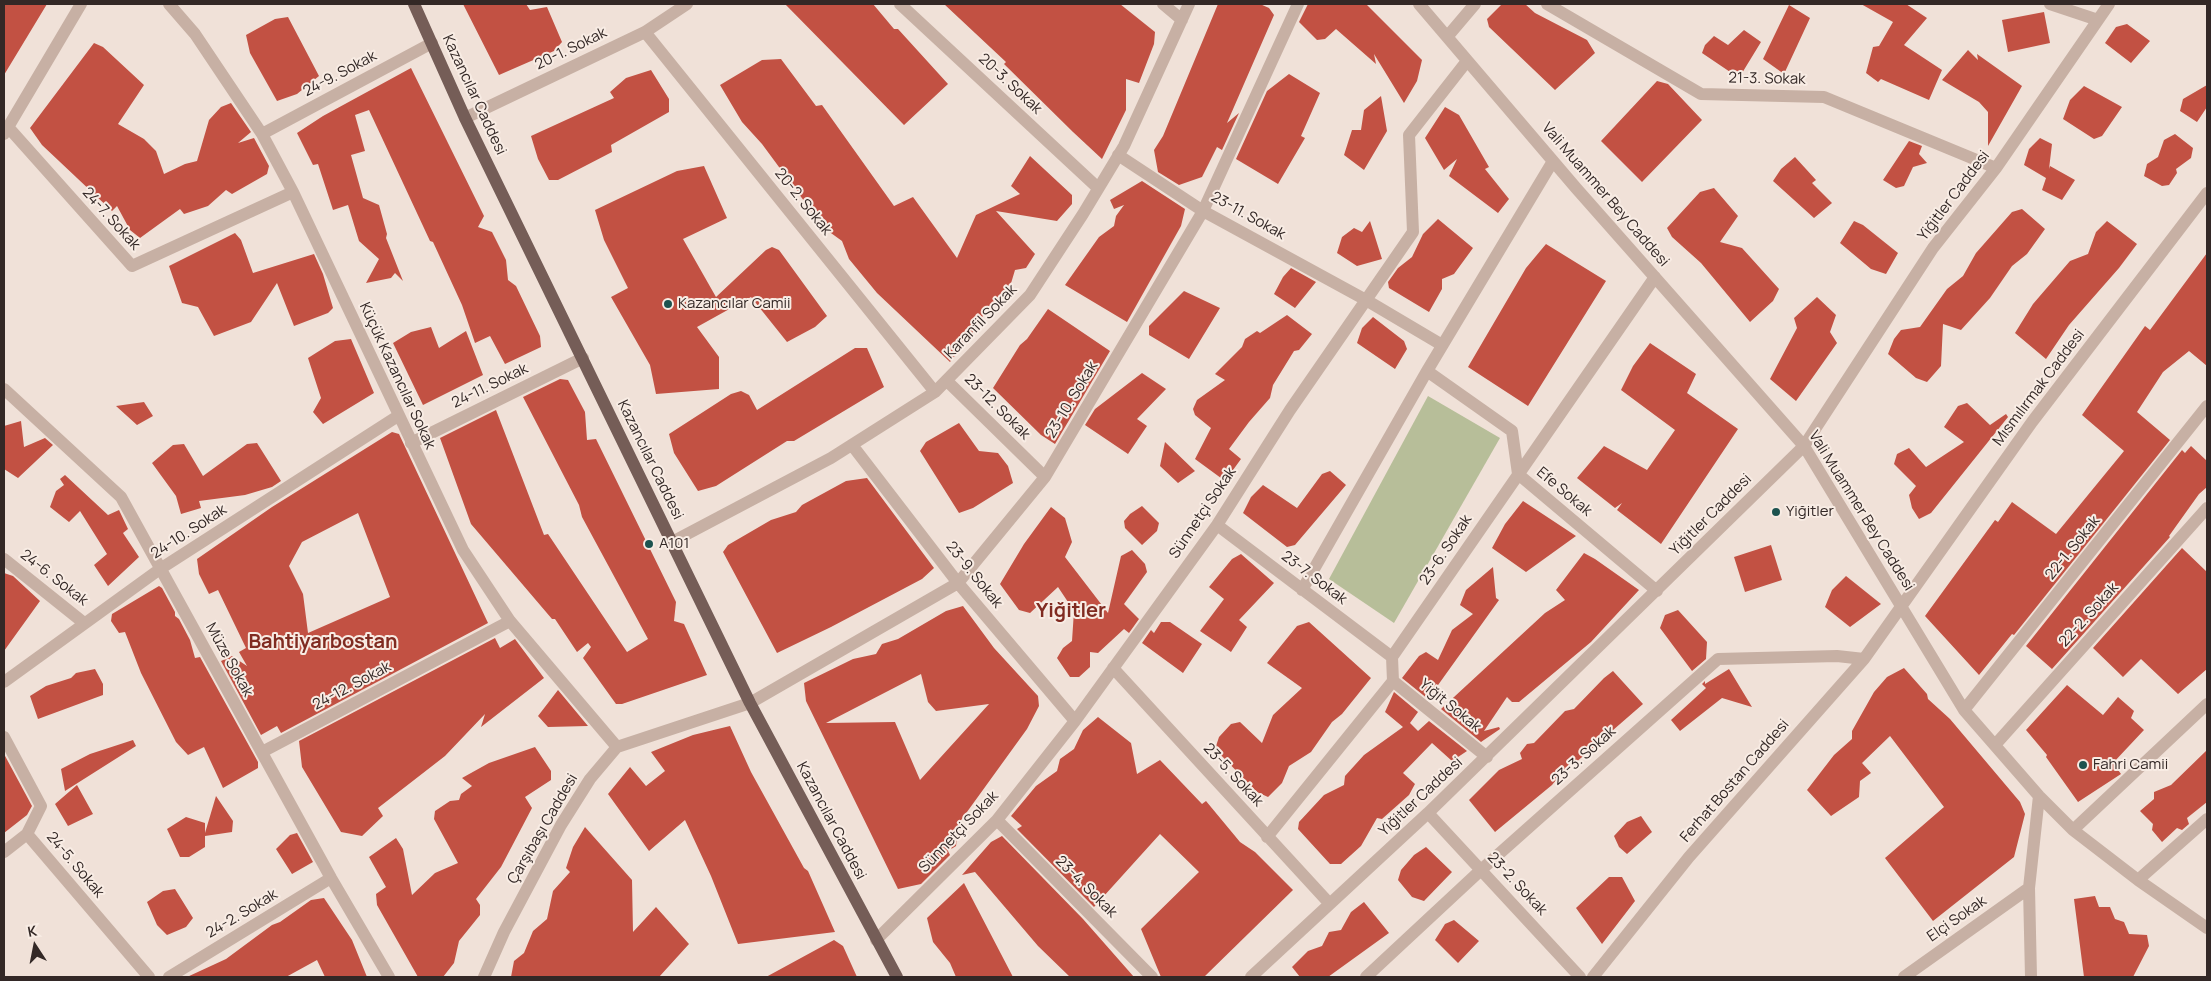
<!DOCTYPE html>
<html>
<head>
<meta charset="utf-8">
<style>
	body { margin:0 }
	#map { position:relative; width:2211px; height:981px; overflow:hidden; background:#f0e1d8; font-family:Manrope,sans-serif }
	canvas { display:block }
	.frame { position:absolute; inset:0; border:5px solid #332826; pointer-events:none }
	.north { position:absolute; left:10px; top:921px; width:50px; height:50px; -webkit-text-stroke:4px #f8ece4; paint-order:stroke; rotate:349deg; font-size:14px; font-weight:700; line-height:20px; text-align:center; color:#332826 }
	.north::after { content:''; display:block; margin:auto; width:18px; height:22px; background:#332826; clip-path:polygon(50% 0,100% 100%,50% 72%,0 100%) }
</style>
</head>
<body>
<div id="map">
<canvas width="2211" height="981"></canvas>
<div class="frame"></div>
<div class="north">K</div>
</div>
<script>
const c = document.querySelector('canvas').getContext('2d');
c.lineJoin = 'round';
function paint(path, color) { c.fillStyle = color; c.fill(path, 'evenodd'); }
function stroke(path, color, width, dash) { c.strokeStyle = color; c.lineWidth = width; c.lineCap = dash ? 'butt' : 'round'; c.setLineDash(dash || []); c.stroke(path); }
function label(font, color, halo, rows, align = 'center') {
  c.font = font + ' Manrope,sans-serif'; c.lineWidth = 4; c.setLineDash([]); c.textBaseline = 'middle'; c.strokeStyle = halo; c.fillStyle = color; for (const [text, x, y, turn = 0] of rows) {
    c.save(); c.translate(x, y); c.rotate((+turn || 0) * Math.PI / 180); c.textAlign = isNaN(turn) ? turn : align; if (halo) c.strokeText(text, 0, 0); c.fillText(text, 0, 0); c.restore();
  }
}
paint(new Path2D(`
	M1428,396L1500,438L1394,623L1329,579Z`), '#b7be99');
paint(new Path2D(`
	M4,4H47L4,75Z
	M463,4H526L530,10L547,7L562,42L554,51L499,75Z
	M785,4H873L894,29H898L948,84L904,125Z
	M944,4H1120L1155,32L1154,44L1139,83L1126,79V110L1102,159L1073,132L1004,64L1006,62Z
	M1218,4H1260L1269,8L1274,15L1227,123L1239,113L1222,150L1217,147L1202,177L1179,185L1158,172L1154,150L1163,136Z
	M1308,4H1366L1422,60L1417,81L1404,103L1374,54L1376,64L1336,29L1325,39L1317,40L1299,22Z
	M1502,4H1525L1535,13L1587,40L1595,53L1555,90L1489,27L1487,19Z
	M1861,4H1906L1927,18L1904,45L1942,70L1929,100L1881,79L1878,82L1866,73L1873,47L1879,46L1893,22Z
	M1789,5L1810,18L1784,74L1763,59Z
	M2044,12L2050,43L2008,52L2002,20Z
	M288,17L319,76L297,94L277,101L250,53L246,35L275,19Z
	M2127,24L2150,41L2131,63L2105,43L2116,27Z
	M1744,30L1761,42L1739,78L1702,53L1705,45L1714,36L1728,45Z
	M94,43L103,47L144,85L118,124L144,139L156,151L164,174L185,164L197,161L209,120L221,107L231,103L251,132L238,143L254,138L269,166L267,174L232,194L226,190L208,206L184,214L180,209L140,238L130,230L117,206L112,211L42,145L30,128Z
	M1968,50L1978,60L1977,54L2022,86L1988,146V112L1979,102L1942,80Z
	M781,59L816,106L822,105L894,206L913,197L957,258L976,215L1020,194L1011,186L1030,156L1072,195V204L1057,221L996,211L1035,254L1026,268L1015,270L1009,290L978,321L977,327L950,362L877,293L849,259L842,241L824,228L762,144L742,122L720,85L762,60Z
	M411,68L484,216L478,227L492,232L506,260L508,280L516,286L540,336L541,347L505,364L490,336L475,343L462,305L433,242L430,241L369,110L355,115L365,151L351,155L363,198L379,205L387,234L386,238L403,281L395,273L391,278L366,283L379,259L359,241L348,205L333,210L318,164L313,165L297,133L323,116Z
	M651,70L669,99V112L611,145L612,152L558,180H549L538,159L531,136L614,98L610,92L626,78Z
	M1289,74L1320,93L1301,136L1305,138L1278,184L1236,159L1267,91Z
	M1657,81L1668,84L1702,120L1642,182L1601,141Z
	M2207,85V107L2197,122L2180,111L2183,99Z
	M2084,86L2122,107L2102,136L2094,139L2063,119L2070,100Z
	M1381,96L1387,131L1364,170L1344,155L1352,130H1361L1364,110Z
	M1445,107L1459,115L1489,167L1485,169L1509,199L1498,213L1449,176L1457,159L1444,170L1425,138Z
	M2175,134L2193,148L2191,158L2176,169L2177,173L2169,185L2162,186L2144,176L2147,164L2158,157L2164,140Z
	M2040,138L2052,144L2049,169L2050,166L2075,180L2062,200L2042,190L2046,178L2024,165L2029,149Z
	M1909,141L1922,146L1919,154L1927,163L1913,167L1904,186L1896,188L1883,180Z
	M1795,157L1816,180L1812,183L1832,203L1814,218L1773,181L1781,169Z
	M704,166L727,218L683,239L716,297L766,250L772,247L779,250L827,316L815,327L787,342L751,297L697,327L719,357V389L656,394L650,365L611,297L628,288L604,240L595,210L677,171Z
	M1142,181L1185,209L1181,226L1127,322L1065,285L1099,237L1114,226L1116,216L1124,205L1114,209L1110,200Z
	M1714,188L1738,216L1720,242L1742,248L1779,289L1773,301L1750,322L1701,263L1672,237L1667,228L1700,192Z
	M2022,209L2045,229L2027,254L2012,266L1990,298L1961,330L1943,324L1941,366L1927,382L1916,378L1888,354L1894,339L1901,330L1920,327L1947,289L1963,276L1976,253L2012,212Z
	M1438,219L1473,248L1454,274L1442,279V289L1429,312L1389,288L1388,282L1398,268L1412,257L1423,234Z
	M1370,221L1382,259L1357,266L1337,253L1342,237L1354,228L1362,232Z
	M1854,221L1863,225L1898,253L1886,274L1871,269L1840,243Z
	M2107,221L2137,244L2119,268L2069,325L2046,359L2015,333L2033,304L2070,261L2088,254L2096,232Z
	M235,233L241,240L253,273L314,254L323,274L333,308L328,313L294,326L277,283L251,322L214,336L198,307L182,303L169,266Z
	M1546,244L1606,281L1528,406L1468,367L1526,268Z
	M2207,253V366L2189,351L2163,372L2137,412L2170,440L2014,635L2012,634L1979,675L1925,616L1995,520L1998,522L2012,502L2056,534L2124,451L2082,415L2145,326L2150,330Z
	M1291,268L1316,282L1295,308L1274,294L1283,277Z
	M1184,291L1220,308L1189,359L1149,335V326Z
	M1817,297L1836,315L1830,332L1837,343L1796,401L1770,379L1797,328L1794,318Z
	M1048,309L1110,351L1055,444L1041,435L993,388L1020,345L1027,339Z
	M1287,315L1312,334L1299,350L1294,351L1273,385L1270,398L1249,422L1229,449L1241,459L1225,481L1195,459L1211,428L1195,415L1193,409L1197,400L1225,380L1215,374L1242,347L1245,339L1257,331L1260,333Z
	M1373,317L1404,341L1407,349L1395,369L1357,343L1362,328Z
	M431,327L439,348L466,331L483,375L423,405L393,343L411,332Z
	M351,339L374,393L323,424L313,412L321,398L308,358L335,341Z
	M1650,343L1696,374L1687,393L1738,429L1661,544L1617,510L1622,503L1615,508L1577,478L1604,446L1647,470L1675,430L1621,390L1633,366Z
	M855,348H867L884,387L794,441H787L716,486L698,491L674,453L669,434L731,394L741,391L749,395L757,410Z
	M1142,373L1166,389L1137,419L1147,426L1128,454L1085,425L1095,409Z
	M560,379L568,380L585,412L587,440L596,439L676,602L674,621L684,624L707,675L622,704H616L583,658L591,647L588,643L577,652L555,619H552L471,524L440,438L496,410L544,535L548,534L627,652L648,639L582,517L579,505L523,397Z
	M144,402L153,416L137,425L116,406Z
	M1967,403L1990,425L2006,414L2008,417L1931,513L1919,519L1912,508L1909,495L1916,486L1894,464L1897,454L1909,448L1926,467L1964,442L1944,427L1958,406Z
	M21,421L24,447L45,438L53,445L18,478L4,469V426Z
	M959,423L979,451L998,453L1008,466L1013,483L973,508L959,513L920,451L926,442Z
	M392,432L399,434L488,623L281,733L277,726L261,735L221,661L232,656L247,666L239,652L246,648L218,590L209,594L199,574L197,559L272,507ZM358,513L390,597L308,633L303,594L289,566L302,542Z
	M1165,442L1195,471L1178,483L1160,466Z
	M257,443L281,481L272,487L245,495L199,501L201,508L181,514L176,496L152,463L173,445L184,444L203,476L247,444Z
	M2191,446L2207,461V487L2199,494L2169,536L2170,537L2052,669L2026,646L2182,450L2185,453Z
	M1330,471L1346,485L1295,545L1287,547L1243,513L1251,497L1263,485L1297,508L1322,474Z
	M65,475L108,515L119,510L128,529L123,533L139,557L108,586L94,565L107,554L80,511L69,522L50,507L56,491L64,485L60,479Z
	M867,478L934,568L922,579L831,627L777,653L723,552L728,545L771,520L796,512L802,505L846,481Z
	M1523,501L1576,536L1526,572L1492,548L1505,524Z
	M1142,506L1159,523L1157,531L1142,545L1125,528L1124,521L1130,514Z
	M1051,507L1065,518L1072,542L1065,557L1108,613L1121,556L1132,550L1145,564L1147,572L1124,604L1139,619L1129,633L1124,629L1098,653L1090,652V667L1079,677H1070L1057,658L1063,648L1072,641L1074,611L1058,587L1030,613L1019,610L1000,584L1024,544Z
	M1771,545L1782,580L1745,592L1734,557Z
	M2182,548L2207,572V669L2178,694L2141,659L2123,677L2093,648Z
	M1584,553L1595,559L1639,590L1591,642L1519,702H1512L1507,697L1484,731L1499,727L1500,729L1481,742L1441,709L1545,613L1565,600L1556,590Z
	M1241,554L1274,583L1239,620L1247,627L1231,652L1200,631L1224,599L1209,587L1232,559Z
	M1493,567L1496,598L1499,600L1428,699L1402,678L1419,656L1426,652L1438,660L1452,630L1473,614L1460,605L1466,590Z
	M4,573L13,576L40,601L4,651Z
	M1846,576L1881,604L1850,627L1825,607L1832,590Z
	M159,586L162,588L175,612V616L179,619L190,640L195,658L200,657L258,762V768L223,788L204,747L188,755L176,742L141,673L125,632L119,633L111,621L112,614Z
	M963,606L994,648L1038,696L1039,706L1027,729L959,823L956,846L948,851L950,855L921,884L898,889L806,701L804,683L853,659L876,654L882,644L898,639L946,611ZM921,674L928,702L936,711L989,704L920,780L895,722L826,723Z
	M1678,610L1707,642L1706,659L1692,671L1660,628L1665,615Z
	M1161,622H1170L1202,644L1183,673L1142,643L1151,630L1154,633Z
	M1309,622L1371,678L1342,714L1332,722L1311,752L1289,766L1282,783L1268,797L1257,792L1215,749L1219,737L1231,724L1240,722L1262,743L1273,715L1302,688L1267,663L1297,626Z
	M495,638L500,648L515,639L544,678L481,727L485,714L445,756L378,808L383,816L362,836L341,832L302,767L299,741Z
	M1904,668L1927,694L1928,699L1950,719L2020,802L2025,814L2014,857L1933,921L1885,858L1944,807L1890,736L1862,763L1871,773L1860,781L1859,797L1831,816L1807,790L1834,755L1852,739V731L1874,692L1887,677Z
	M95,669L103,684V695L38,719L30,696L46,686L71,678L76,673Z
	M1729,669L1752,707L1722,698L1680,731L1671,720L1706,688L1702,684L1705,681V684Z
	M1613,671L1643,704L1574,764L1571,762L1552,785L1495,832L1469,800L1499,770L1522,759L1520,753L1527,744L1534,743L1565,711L1574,709L1604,678Z
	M2067,685L2103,715L2118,697L2134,711L2131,718L2144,730L2113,763L2121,774L2078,802L2046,757L2047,755L2026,730Z
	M558,690L588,726L548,727L538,716Z
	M1394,692L1418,712L1410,723L1418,731L1429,721L1467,751L1452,761L1432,743L1403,773L1415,784L1409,795L1382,819L1377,818L1361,846L1341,864H1330L1298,829L1299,822L1324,795L1344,785L1345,776L1364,755L1403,727L1385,712Z
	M1098,717L1131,743L1137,774L1160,760L1202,804L1206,801L1240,842L1255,852L1293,890L1204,977H1161L1141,929L1199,872L1160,834L1094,907L1017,829L1022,826L1011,816L1036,786L1057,771L1060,759L1074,749L1083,730Z
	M730,726L751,772L804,868L808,871L835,932L738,944L711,876L685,820L649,851L608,794L630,767L646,786L665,771L651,752L693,735Z
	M133,740L136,746L65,791L61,769L90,754Z
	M535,747L551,771V780L525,797L532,808L501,867L476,899L480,905V915L459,941L454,963L443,977H418L377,905L376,894L386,887L369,857L396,838L403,849L412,895L435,873L458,863L434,819L435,811L450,801L459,800L461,794L472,786L462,778L489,763Z
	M2207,750V802L2187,818L2189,824L2182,830L2177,828L2162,842L2152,830L2153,824L2140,811L2154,799V792L2171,785Z
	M4,754L32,806L27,815L4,833Z
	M77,785L93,814L68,826L55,804Z
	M216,796L233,821L232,832L205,836V847L189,857H180L167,829L186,817L205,823V833Z
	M1641,816L1652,832L1627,854L1619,847L1614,836L1627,822Z
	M585,827L632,880L633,932L656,907L689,944L659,977H511L514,961L524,953L533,931L547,919L553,891L570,872L566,868L573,847Z
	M297,833L313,862L292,874L276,849L290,835Z
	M1002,836L1083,919L1134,977H1070L1038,946L975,872L962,875L991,842Z
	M1426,847L1452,872L1424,901L1412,897L1398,880L1401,870L1414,855Z
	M1609,877H1622L1635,901L1602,944L1576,908Z
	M964,883L1013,977H956L950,963L933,942L927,918Z
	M175,889L193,918L186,927L167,935L157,925L147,902L163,891Z
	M2095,896L2099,907H2110L2115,919L2124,922L2129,934L2147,935L2149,946L2133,977H2084L2074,899Z
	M324,898L352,940L367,977H325L317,960L286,977H187L226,959L272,925L280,922L311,900Z
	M1364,902L1389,933L1328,977H1300L1292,967L1308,951L1322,946L1329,932L1341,930L1351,912Z
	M1454,920L1479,941L1458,963L1435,940L1445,924Z
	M834,940L843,946L857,977H766Z`), '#c25143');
stroke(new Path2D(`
	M169,4L195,34L262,134L293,192L463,550L510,621L617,747
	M900,4L1098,188
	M1163,4L1182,20
	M1419,4L1576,188L1804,446L1964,710L2039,796L2073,830L2138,880L2207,928
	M1547,4L1701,94L1824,97L1996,168
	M2050,4L2098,20
	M645,32L935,392
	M1447,37L1475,4
	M465,118L645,32L687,4
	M8,127L132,266L293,192
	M4,134L81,4
	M262,134L432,43
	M1118,155L1203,211L1366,300L1442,345
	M1427,371L1512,431L1518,474L1657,591
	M947,381L1045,477
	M4,389L121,497L331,878L389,977
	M411,443L583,358
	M852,445L958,583L1075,721
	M1217,525L1392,657
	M672,542L831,458L935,392L1030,295L1083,214L1124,146L1189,4
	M4,559L84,623
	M1302,590L1427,371L1553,161
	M1113,668L1329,903
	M1393,681L1487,757
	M4,682L160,569L398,416
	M1964,710L2207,406
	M4,737L41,806L27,834L149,977
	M1995,745L2207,508
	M262,752L510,621
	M1428,813L1580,977
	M997,820L1152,977
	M2073,830L2207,704
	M1267,837L1393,681L1392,657L1655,277
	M4,852L27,834
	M2138,880L2207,819
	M876,940L997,820L1075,721L1217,525L1290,410L1413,232L1409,135L1467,61
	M169,977L331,878
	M484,977L504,932L561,825L590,779L617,747L750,703L958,583L1045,477L1203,211L1298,4
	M1251,977L1428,813L1804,446L1933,248L1996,168L2109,4
	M1366,977L1482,869L1718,659L1837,656L1864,659
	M1593,977L1689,857L1864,659L2032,422L2207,193
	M1904,977L2029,888
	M2031,977L2029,888L2039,796`), '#c7b0a4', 12);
stroke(new Path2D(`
	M414,4L465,118L750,703L897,977`), '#755d57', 12);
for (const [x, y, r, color] of [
	[668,304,5,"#1d534f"],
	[1776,512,5,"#1d534f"],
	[649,544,5,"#1d534f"],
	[2083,765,5,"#1d534f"]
]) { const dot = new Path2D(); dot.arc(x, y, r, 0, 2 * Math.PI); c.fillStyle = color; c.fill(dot); stroke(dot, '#f8ece4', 2); }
label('15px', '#332826', '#f8ece4', [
	["20-1. Sokak",571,49,-26],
	["24-9. Sokak",340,74,-28],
	["21-3. Sokak",1767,79,1],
	["20-3. Sokak",1010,84,43],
	["Kazancılar Caddesi",474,95,65],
	["Vali Muammer Bey Caddesi",1605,195,49],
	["Yiğitler Caddesi",1954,196,-53],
	["20-2. Sokak",803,202,51],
	["23-11. Sokak",1248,216,29],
	["24-7. Sokak",111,219,48],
	["Karanfil Sokak",981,322,-46],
	["Küçük Kazancılar Sokak",397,376,65],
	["24-11. Sokak",490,386,-26],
	["Mısmılırmak Caddesi",2039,388,-53],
	["23-10. Sokak",1072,400,-59],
	["23-12. Sokak",997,407,45],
	["Kazancılar Caddesi",650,460,64],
	["Efe Sokak",1564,492,40],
	["Vali Muammer Bey Caddesi",1861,511,58],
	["Sünnetçi Sokak",1203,513,-56],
	["Yiğitler Caddesi",1711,515,-45],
	["24-10. Sokak",189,532,-33],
	["22-1. Sokak",2073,548,-51],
	["23-6. Sokak",1446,550,-56],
	["23-9. Sokak",974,575,51],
	["24-6. Sokak",54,578,38],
	["23-7. Sokak",1314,578,37],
	["22-2. Sokak",2089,615,-48],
	["Müze Sokak",229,660,61],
	["24-12. Sokak",352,686,-28],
	["Yiğit Sokak",1450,706,39],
	["23-3. Sokak",1584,756,-42],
	["23-5. Sokak",1233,775,47],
	["Ferhat Bostan Caddesi",1735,781,-49],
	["Yiğitler Caddesi",1421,797,-43],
	["Kazancılar Caddesi",831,821,62],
	["Çarşıbaşı Caddesi",543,829,-60],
	["Sünnetçi Sokak",959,832,-46],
	["24-5. Sokak",75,865,50],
	["23-2. Sokak",1517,884,47],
	["23-4. Sokak",1086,887,45],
	["24-2. Sokak",242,914,-31],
	["Elçi Sokak",1957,919,-35]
]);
label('15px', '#332826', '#f8ece4', [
	["Kazancılar Camii",678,304],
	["Yiğitler",1786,512],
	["A101",659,544],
	["Fahri Camii",2093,765]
], 'left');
label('bold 20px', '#802b21', '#f8ece4', [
	["Yiğitler",1071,611],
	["Bahtiyarbostan",323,642]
]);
</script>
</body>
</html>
